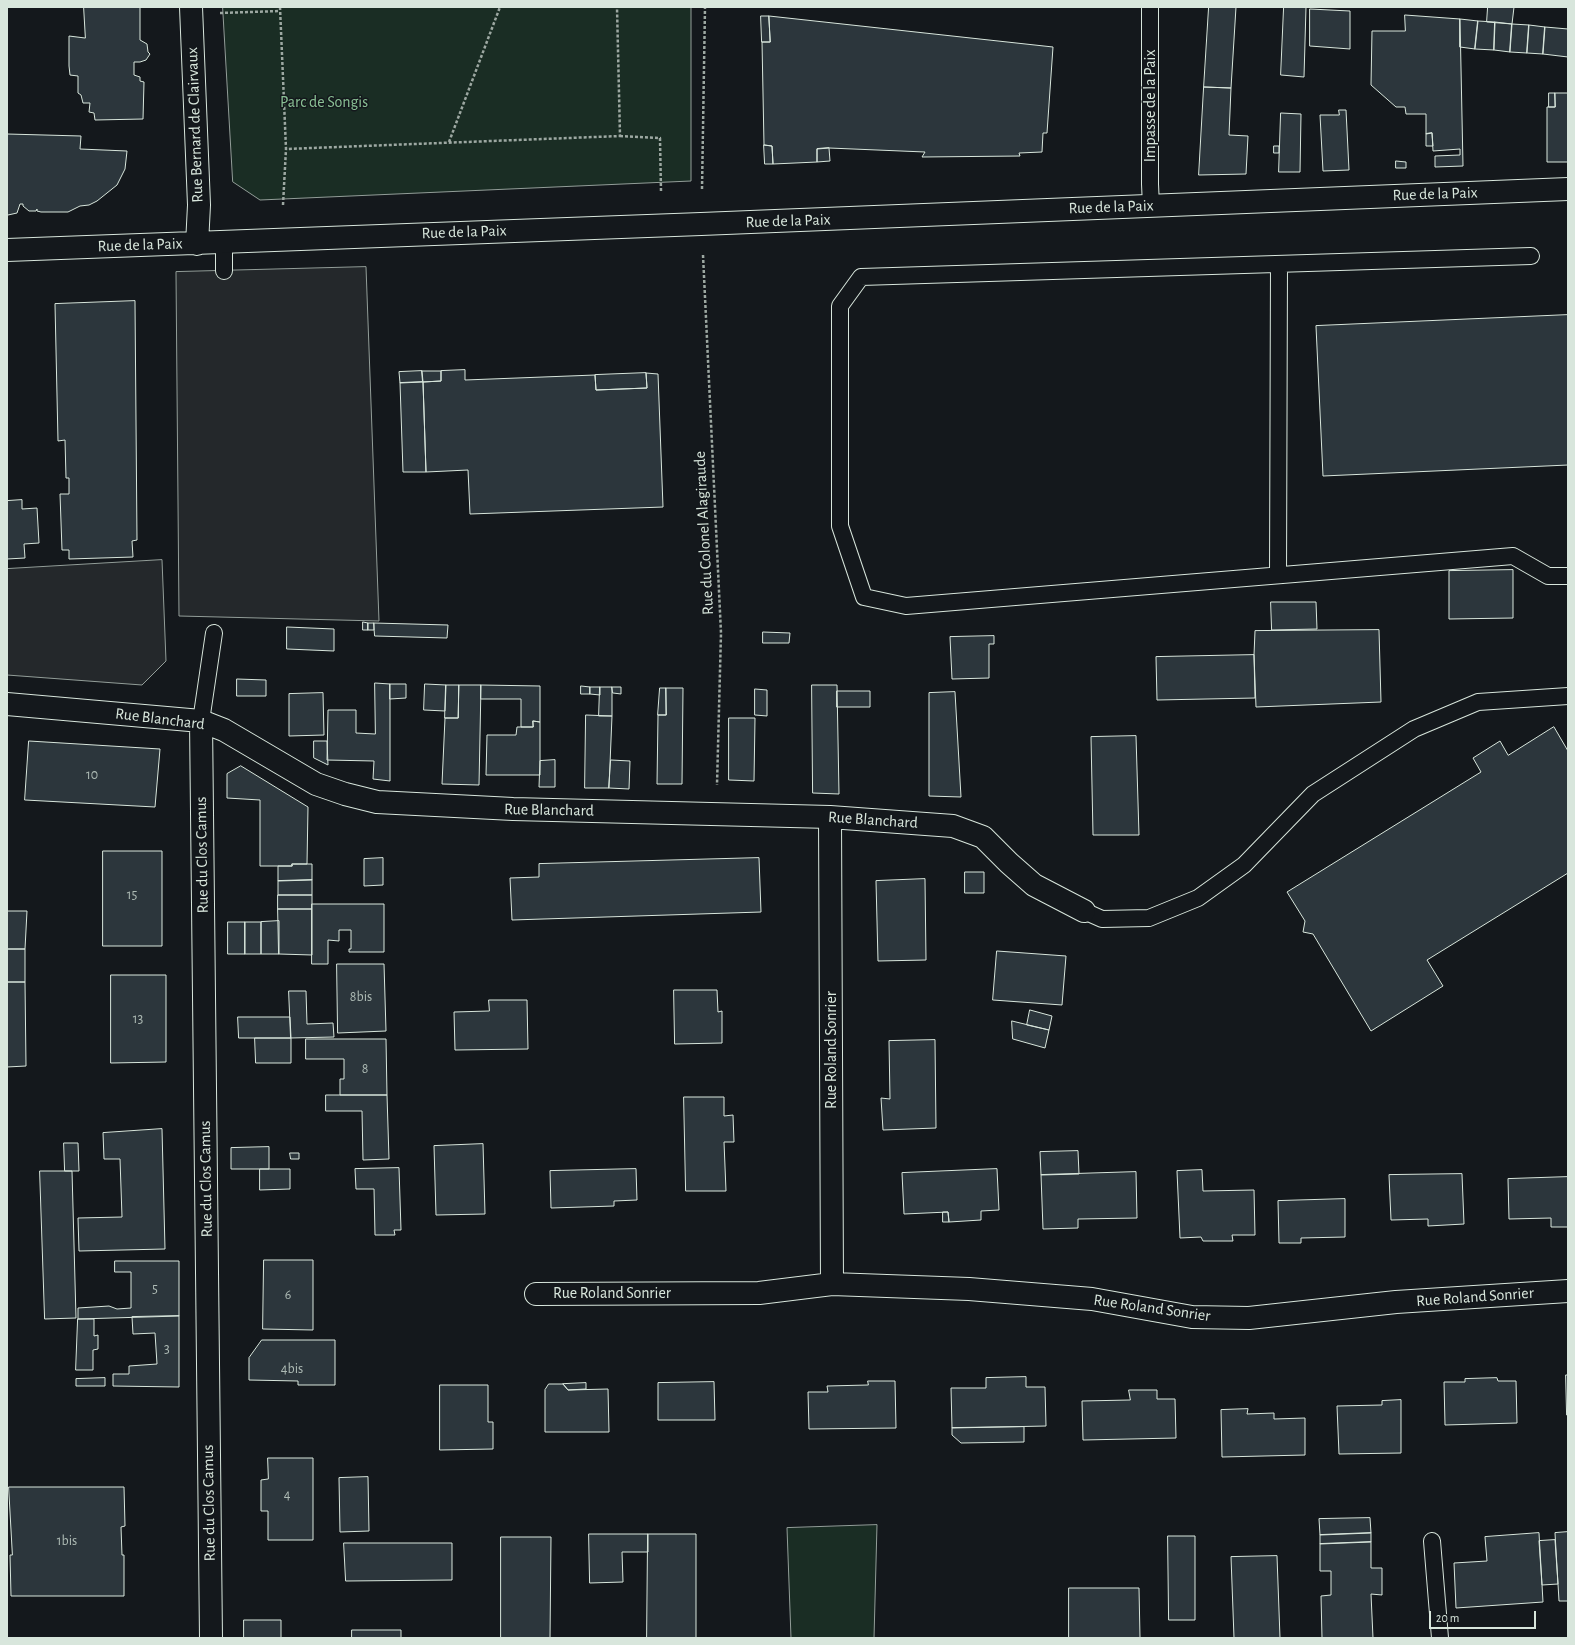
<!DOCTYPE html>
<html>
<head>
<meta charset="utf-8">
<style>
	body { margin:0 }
	#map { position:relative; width:1575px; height:1645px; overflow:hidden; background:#14181c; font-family:"Alegreya Sans",sans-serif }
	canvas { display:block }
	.frame { position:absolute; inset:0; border:8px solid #d8e6dc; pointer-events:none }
	.scale { position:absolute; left:1429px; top:1611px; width:107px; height:18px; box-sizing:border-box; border:2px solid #d8e6dc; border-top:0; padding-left:5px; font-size:12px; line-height:14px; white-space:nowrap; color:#d8e6dc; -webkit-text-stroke:3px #14181c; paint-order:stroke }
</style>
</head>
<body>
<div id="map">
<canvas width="1575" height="1645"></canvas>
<div class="frame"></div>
<div class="scale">20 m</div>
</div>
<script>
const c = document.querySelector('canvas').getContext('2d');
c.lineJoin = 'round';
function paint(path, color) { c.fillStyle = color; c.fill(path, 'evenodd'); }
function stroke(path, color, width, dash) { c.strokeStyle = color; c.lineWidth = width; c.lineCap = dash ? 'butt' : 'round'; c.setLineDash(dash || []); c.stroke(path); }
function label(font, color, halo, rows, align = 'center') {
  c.font = font + ' "Alegreya Sans",sans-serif'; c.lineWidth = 3; c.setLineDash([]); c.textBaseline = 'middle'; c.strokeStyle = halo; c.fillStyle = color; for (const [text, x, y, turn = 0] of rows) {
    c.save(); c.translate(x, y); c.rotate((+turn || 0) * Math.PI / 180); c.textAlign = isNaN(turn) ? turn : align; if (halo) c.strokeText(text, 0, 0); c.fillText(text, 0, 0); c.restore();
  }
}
const green = new Path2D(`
	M223,7H691V181L260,200L233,182Z
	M877,1525L874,1638H791L787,1528Z`);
paint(green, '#1a2d24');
stroke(green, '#939e99', 1);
const parking = new Path2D(`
	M366,267L379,621L179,616L176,272Z
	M162,560L166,661L142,685L7,675V569Z`);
paint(parking, '#24282b');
stroke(parking, '#939e99', 1);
const building = new Path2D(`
	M84,7H140V40L147,44L148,52L150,54L146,60L140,62H134V75L140,77V81L144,82L143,119L95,120L94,113L89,112L90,103H83L81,95L78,93V76L70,75L69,66V36L85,38Z
	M1209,7H1236L1231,88L1204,87Z
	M1284,7H1306L1304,77L1281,75Z
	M1488,7H1514L1512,24L1487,22Z
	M1310,9L1350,11V49L1310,46Z
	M1405,15L1460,19L1463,166L1435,167V156L1460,155V149L1433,151L1432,133L1426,134V114H1406L1405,107H1396L1371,85L1372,31H1405Z
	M761,16H769L770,42H762Z
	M769,16L1053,47L1047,133H1043L1042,152L1019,153L1020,156L922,157L925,152L829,148L817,149V162L773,164L772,146L764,145L762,42H770Z
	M1460,19L1478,21L1475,49L1460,47Z
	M1478,21L1495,22L1494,50L1475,49Z
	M1495,22L1512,24L1510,52L1494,50Z
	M1512,24L1529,25L1527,53L1510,52Z
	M1529,25L1545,27L1543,54L1527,53Z
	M1545,27L1568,29V57L1543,54Z
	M1204,87L1231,88L1229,135L1248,136L1246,174L1199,175Z
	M1549,93H1555V107H1549Z
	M1555,93H1568V162H1547V107H1555Z
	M1339,110H1346L1349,170L1323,171L1320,115H1339Z
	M1281,113L1301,114L1300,172H1279Z
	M1432,133L1433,146H1426V134Z
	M7,134L81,136L80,149L127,151L125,169L117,185L97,201L89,205L80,206L68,212H41L37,211V209L36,211H29L23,206V204H20L17,213L8,215L7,214Z
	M764,145L772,146L773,164H765Z
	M1274,146H1279V153H1274Z
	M829,148L830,161L817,162V149Z
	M1396,161L1406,162V168H1396Z
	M135,301L137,540L132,541L133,557L69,559V550H62L60,494H69V478H66L65,440L58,441L55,304Z
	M1568,315V465L1323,476L1316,326Z
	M465,370V380L595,375L596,390L647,388L646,373L658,374L663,507L470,514L468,470L426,472L423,382L441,381V371Z
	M422,371L423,382L400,383L399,372Z
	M422,371H441V381L423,382Z
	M646,373L647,388L596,390L595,375Z
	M423,382L426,472H403L400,383Z
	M22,500V509L37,508L39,543L24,544L25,558L7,559V501Z
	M1513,570V618L1449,619V571Z
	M1271,602H1316L1317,629L1272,630Z
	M363,622L368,623V630H363Z
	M368,623H374V630H368Z
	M374,623L448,625L447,638L375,636Z
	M287,627L334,629V651L287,649Z
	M1379,630L1381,702L1256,707L1254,655L1255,631Z
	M763,632L790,633L789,643H763Z
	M994,636V644H989V678L952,679L950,637Z
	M1254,655L1255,698L1157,700L1156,657Z
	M237,679L266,680V696H237Z
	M375,683L390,684V781L373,779L374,761L327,760L328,710H356V733L375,734Z
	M390,684H406V698L390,699Z
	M425,684L446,685L445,711L424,710Z
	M446,685H459L458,718H445Z
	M459,685H481L479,785L442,784L445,718H458Z
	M481,685L540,686V722L533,721V727H521V699H481Z
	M812,685H837L839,794L813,793Z
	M581,686L590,687V694H581Z
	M590,687H600V695L590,694Z
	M600,687H612V716H599Z
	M612,687H621V694L613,693Z
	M660,688H666V715H658Z
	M666,688H683L682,784H657L658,715H666Z
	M755,689L767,690V716L755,715Z
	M837,691H870V707H837Z
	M955,692L961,797L929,796V693Z
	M323,693L324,735L289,736V694Z
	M586,715L612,716L609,788H585Z
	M729,718H755L754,781L729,780Z
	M533,721L540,722V775H486L487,735H516L517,727H533Z
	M1554,727L1568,751V873L1427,960L1443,986L1371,1031L1313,934L1303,932L1305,921L1287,892L1481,772L1473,758L1500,741L1508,755Z
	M1136,736L1139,835H1093L1091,737Z
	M29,741L160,749L155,807L25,800Z
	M314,741H327L328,765L314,758Z
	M555,760V787H539L540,761Z
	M611,760L630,761L629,789L609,788Z
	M241,766L308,807L307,864H292V866H260V800L227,798V774Z
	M103,851H162V946H103Z
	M383,858V885L364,886V859Z
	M759,858L761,912L512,920L510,878L539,877V864Z
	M292,864H312V880L278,881V866H292Z
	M965,872H984V893H965Z
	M925,879L926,960L878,961L876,881Z
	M312,880V895H278V881Z
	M278,895H312V909H278Z
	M312,904H384V952H349V949H351V930H339V941L328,940V964H312Z
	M278,909H312V955L279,954Z
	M7,911H27L25,949H7Z
	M279,921V954H261V922Z
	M228,922H245V954H228Z
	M245,922H261V954H245Z
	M7,949H25V982H7Z
	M997,951L1066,956L1062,1005L993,1000Z
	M337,964H384L386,1031L338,1033Z
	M111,975H166V1062L111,1063Z
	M7,982H25L26,1066L7,1067Z
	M674,990H717L718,1012L722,1011V1043L675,1044Z
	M289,991H306L307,1024L333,1023L334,1037L291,1038Z
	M489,1000H527L528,1049L455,1050L454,1012L489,1011Z
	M1030,1010L1052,1016L1049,1030L1027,1025Z
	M238,1017H290L291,1038H239Z
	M1012,1021L1049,1030L1045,1048L1013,1039Z
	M255,1038H291V1063H256Z
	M306,1039H386L387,1095H340V1079H344V1059H306Z
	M935,1040L936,1128L883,1130L881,1098L890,1099L889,1041Z
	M326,1095H387L389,1159L363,1160L362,1111H326Z
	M684,1097H724V1116L733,1115L734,1142H724L726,1191H686Z
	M162,1129L165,1249L79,1251L78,1218L122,1217L120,1159H104L103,1133Z
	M64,1143H78L79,1171H65Z
	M483,1144L485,1214L436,1215L434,1146Z
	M269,1147V1169H231V1148Z
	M1078,1151L1079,1174L1041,1175L1040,1152Z
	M290,1153H299V1159H291Z
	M399,1168L401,1230H394L395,1235H375L374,1189H356L355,1169Z
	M260,1169H290V1189L260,1190Z
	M636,1169L637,1200L614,1201V1206L551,1208L550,1171Z
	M997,1169L999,1210L981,1211V1220L949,1222L948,1212L904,1214L902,1173Z
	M1202,1170L1203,1191L1254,1190L1255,1235H1232L1233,1241H1203L1201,1237L1180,1238L1177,1171Z
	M40,1171H72L76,1318L45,1319Z
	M1136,1172L1137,1218L1078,1219V1228L1043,1229L1041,1175Z
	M1462,1174L1464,1224L1428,1226V1219L1391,1220L1389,1175Z
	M1568,1177V1227H1551V1218L1509,1219L1508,1179Z
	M1345,1199V1237L1301,1238V1243H1279L1278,1201Z
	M943,1212H948L949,1222H943Z
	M264,1260H313V1330L263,1329Z
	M115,1261H179V1316L78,1319V1308L109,1306L117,1309L131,1308V1272H115Z
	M179,1316V1387L113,1386V1374H129V1366L157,1364L155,1333L133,1334L132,1317Z
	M78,1319H94V1336L98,1335V1349L93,1350V1370H76Z
	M262,1340H335V1385H298V1381L249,1380V1358Z
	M1566,1375H1568V1415H1567Z
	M1026,1377V1387H1045L1046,1426L952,1428L951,1388H986V1378Z
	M105,1378V1386H76V1379Z
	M1497,1378L1498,1381H1516L1517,1423L1445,1425L1444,1382H1465V1379Z
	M868,1381H895L896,1428L809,1429L808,1392H828L827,1386L868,1385Z
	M714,1382L715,1420H658V1383Z
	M586,1383V1389L568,1390L563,1384Z
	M549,1384H563L568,1390L608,1389L609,1432H545V1390Z
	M440,1385H488V1422H493V1449L440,1450Z
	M1129,1390H1157V1399H1175L1176,1438L1083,1440L1082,1401L1130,1400Z
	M1401,1400V1453L1339,1454L1337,1406L1382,1405V1401Z
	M1248,1409L1247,1414L1274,1413V1419L1305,1418V1455L1222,1457L1221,1410Z
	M1024,1427V1442L961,1443L952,1435V1428Z
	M268,1458H313V1540H268V1511H261V1480L268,1479Z
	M368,1477L369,1531L340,1532L339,1478Z
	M9,1487H124L125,1526L121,1527L122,1555H124V1596H11L10,1555H12Z
	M1370,1518L1371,1533L1320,1535L1319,1519Z
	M1568,1532V1601H1559L1555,1533Z
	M1371,1533V1542L1320,1544V1535Z
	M1539,1533L1543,1602L1456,1608L1454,1563L1487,1561L1485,1537Z
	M589,1534H648V1552H622L623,1582L590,1583Z
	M648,1534H696V1638H647Z
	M1168,1536H1195V1620H1169Z
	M501,1537H551L550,1638H501Z
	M1555,1540L1558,1584L1542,1585L1539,1541Z
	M1371,1542V1568H1382V1595L1371,1594L1373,1638H1322L1321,1596L1331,1595V1571H1320V1544Z
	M344,1543H452V1580L346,1581Z
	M1277,1556L1280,1638H1234L1231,1557Z
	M1069,1588H1139L1140,1638H1069Z
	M244,1620H281V1638H244Z
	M352,1630H401V1638H352Z`);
paint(building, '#2c363c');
stroke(building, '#d8e6dc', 1);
const lane = new Path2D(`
	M1150,7V184L1151,206
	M224,241V271
	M1531,256L861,277L840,306V526L864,597L906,606L1513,556L1548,576H1568
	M1278,575L1279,264
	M201,721L214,633
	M1084,911L1102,919L1149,918L1198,898L1244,865L1313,794L1414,729L1478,702L1568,696
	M1432,1541L1440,1638`);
const street = new Path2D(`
	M191,7L199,205L197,244
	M7,250L701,224L1568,189
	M7,704L201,721L224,730L316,784L345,794L377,802L513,809L830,817L953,826L983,837L1009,863L1034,885L1084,911
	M201,721L211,1638
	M830,817L832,1284
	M536,1294L759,1293L832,1284L969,1289L1092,1299L1192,1317L1249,1318L1396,1302L1568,1291`);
stroke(lane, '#d8e6dc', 18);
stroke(street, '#d8e6dc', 24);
stroke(new Path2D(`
	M280,7L286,149L620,136L617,7
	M220,13L280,11
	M620,136L660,138L661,191
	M449,142L500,7
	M702,189L705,7
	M283,205L286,149
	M703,255L721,633L717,785`), '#9da8a2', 2.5, [3, 2]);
stroke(lane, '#14181c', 16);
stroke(street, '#14181c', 22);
label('14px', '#adbab4', null, [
	["10",92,775],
	["15",132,895],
	["8bis",361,997],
	["13",138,1019],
	["8",365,1069],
	["5",155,1289],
	["6",288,1295],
	["3",167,1349],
	["4bis",292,1369],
	["4",287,1495],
	["1bis",67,1541]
]);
label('16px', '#8ac095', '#14181c', [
	["Parc de Songis",324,102]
]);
label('16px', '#d8e6dc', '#14181c', [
	["Impasse de la Paix",1150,106,-90],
	["Rue Bernard de Clairvaux",195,125,-92],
	["Rue de la Paix",1435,194,-2],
	["Rue de la Paix",1111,207,-2],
	["Rue de la Paix",788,221,-2],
	["Rue de la Paix",464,232,-2],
	["Rue de la Paix",140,245,-2],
	["Rue du Colonel Alagiraude",704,533,-93],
	["Rue Blanchard",160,719,7],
	["Rue Blanchard",549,810,1],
	["Rue Blanchard",873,820,4],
	["Rue du Clos Camus",202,855,-91],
	["Rue Roland Sonrier",831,1050,-90],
	["Rue du Clos Camus",206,1179,-91],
	["Rue Roland Sonrier",612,1293],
	["Rue Roland Sonrier",1475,1297,-4],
	["Rue Roland Sonrier",1152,1308,8],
	["Rue du Clos Camus",209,1503,-91]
]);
</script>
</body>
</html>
